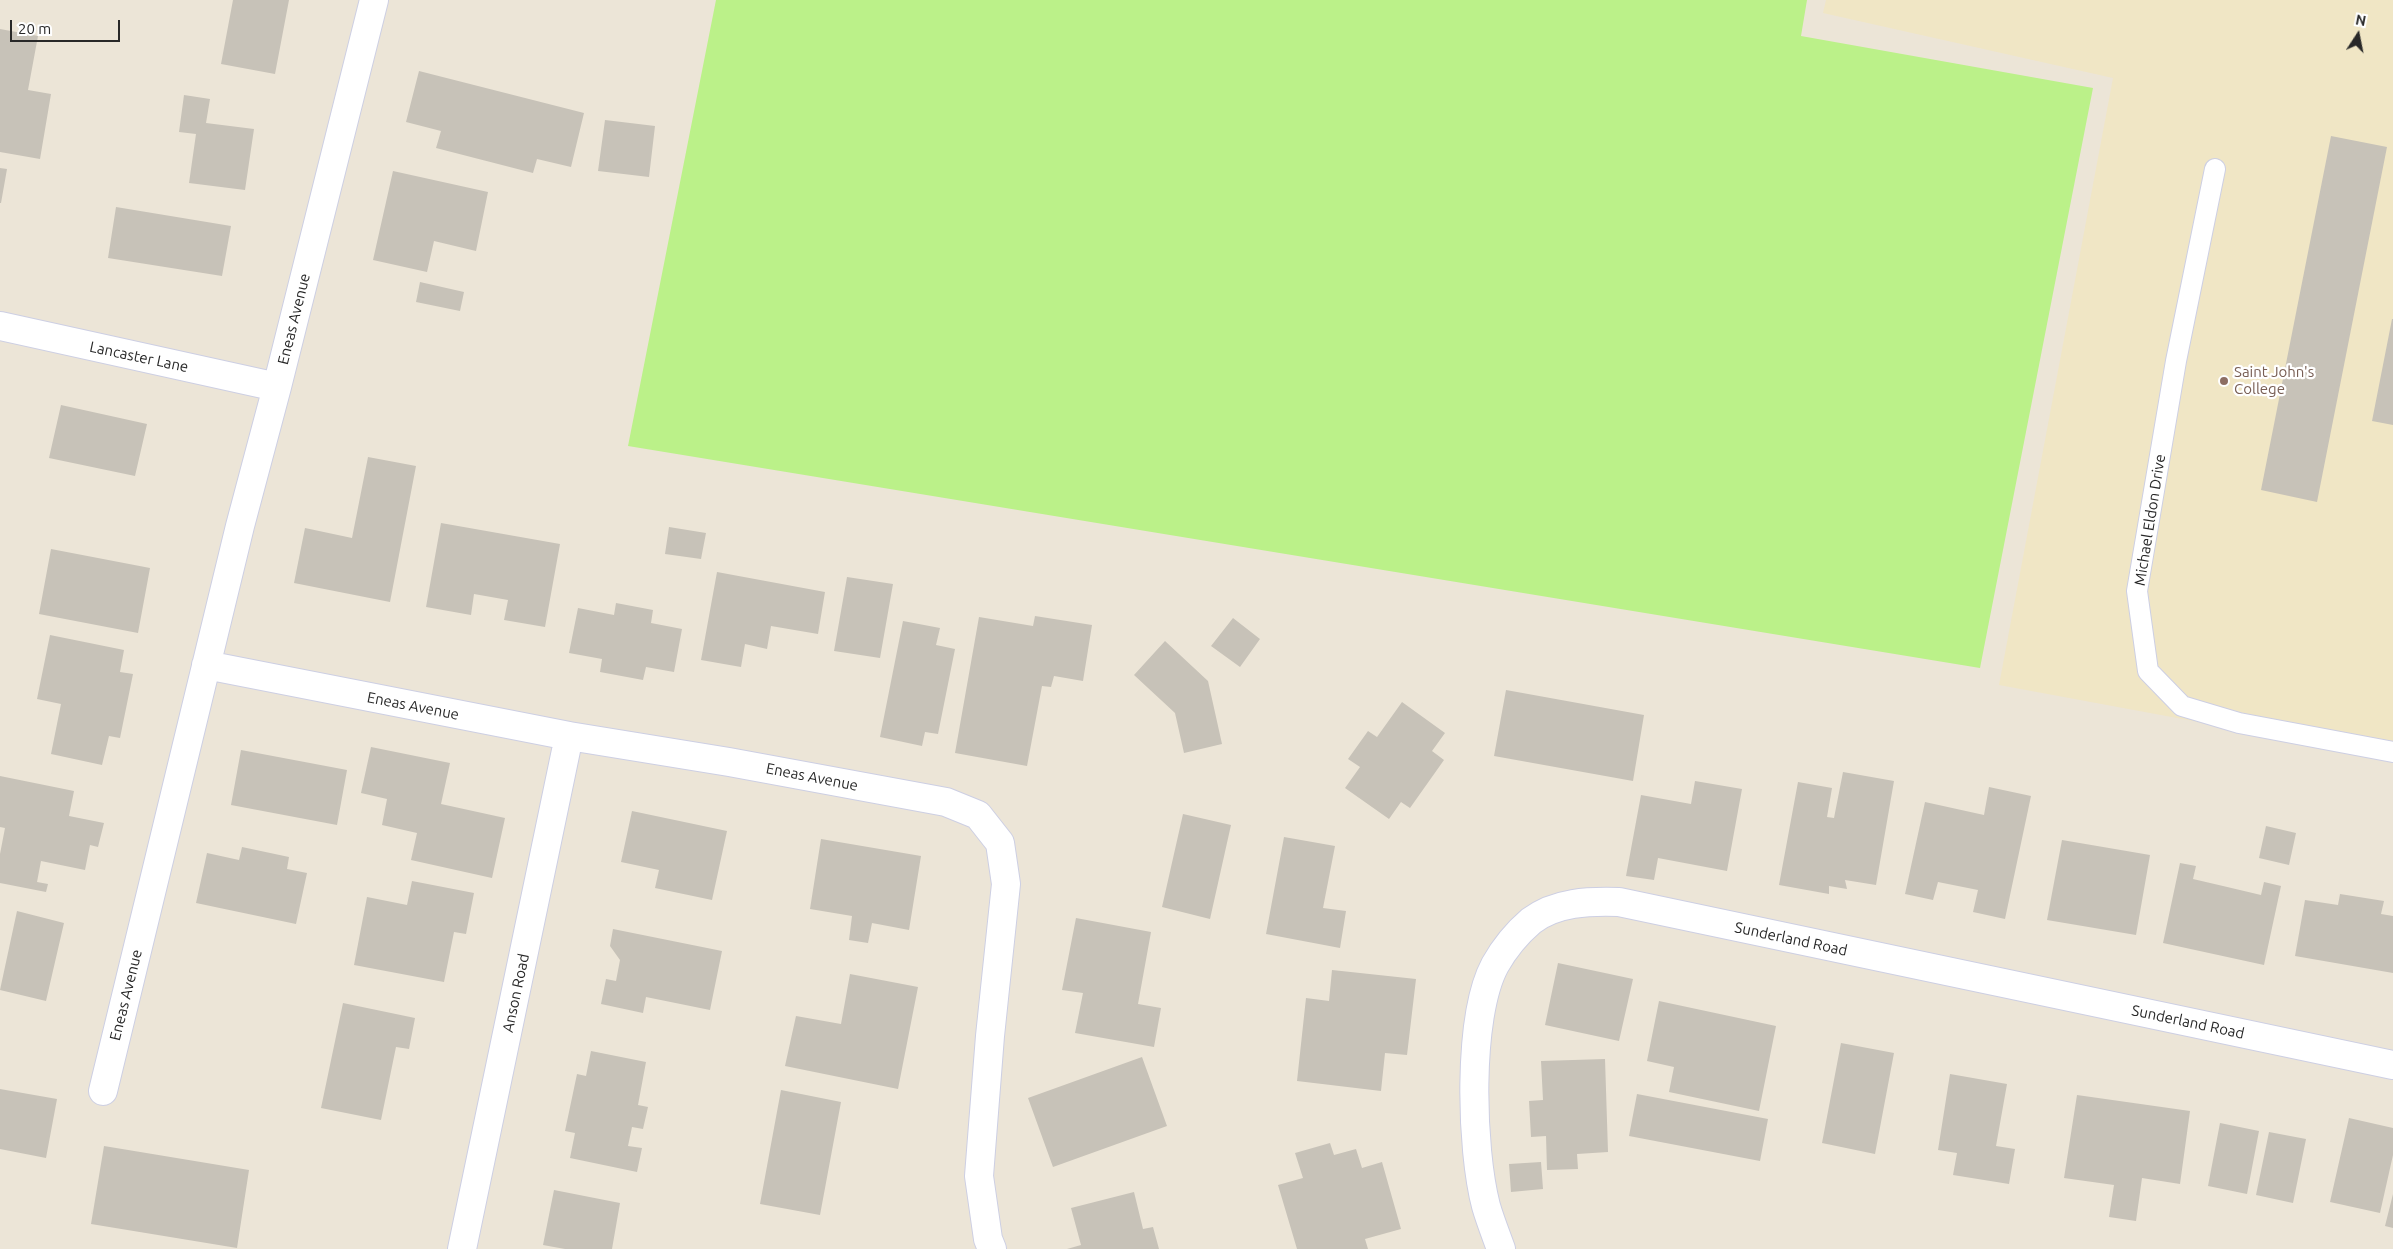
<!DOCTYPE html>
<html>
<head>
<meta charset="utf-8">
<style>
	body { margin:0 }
	#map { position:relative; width:2393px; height:1249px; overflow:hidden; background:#ece5d7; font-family:Ubuntu,sans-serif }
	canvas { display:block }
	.north { position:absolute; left:2333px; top:10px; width:50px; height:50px; -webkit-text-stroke:4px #fff; paint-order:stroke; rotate:11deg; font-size:14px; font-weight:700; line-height:20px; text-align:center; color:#282828 }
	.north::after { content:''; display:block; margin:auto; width:18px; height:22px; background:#282828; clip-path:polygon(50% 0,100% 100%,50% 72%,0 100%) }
	.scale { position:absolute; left:10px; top:20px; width:110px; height:22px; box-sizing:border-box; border:2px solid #282828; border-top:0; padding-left:6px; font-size:15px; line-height:18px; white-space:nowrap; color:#282828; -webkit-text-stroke:4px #fff; paint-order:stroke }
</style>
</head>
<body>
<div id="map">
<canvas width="2393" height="1249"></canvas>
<div class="north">N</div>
<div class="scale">20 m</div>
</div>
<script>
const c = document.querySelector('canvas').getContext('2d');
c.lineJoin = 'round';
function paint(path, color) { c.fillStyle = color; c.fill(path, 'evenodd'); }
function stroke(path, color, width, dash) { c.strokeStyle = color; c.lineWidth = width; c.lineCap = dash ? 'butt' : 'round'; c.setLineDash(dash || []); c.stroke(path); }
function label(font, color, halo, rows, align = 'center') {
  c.font = font + ' Ubuntu,sans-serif'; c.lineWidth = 4.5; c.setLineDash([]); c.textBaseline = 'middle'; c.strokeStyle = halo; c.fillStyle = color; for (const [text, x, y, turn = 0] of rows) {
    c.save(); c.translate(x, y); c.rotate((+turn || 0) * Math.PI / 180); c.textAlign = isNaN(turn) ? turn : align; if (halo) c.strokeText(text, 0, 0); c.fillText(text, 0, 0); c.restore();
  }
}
paint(new Path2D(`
	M1826,0H2393V758L1999,685L2113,78L1823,13Z`), '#f0e6c5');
paint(new Path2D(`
	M716,0H1807L1801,36L2093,88L1980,668L628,446Z`), '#bbf189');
paint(new Path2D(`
	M233,0H289L275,74L221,64Z
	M0,29L38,36L28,90L51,94L40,159L0,152Z
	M419,71L584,113L571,167L537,159L533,173L436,148L441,131L406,122Z
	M184,95L210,99L206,123L254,129L245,190L189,183L196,134L179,132Z
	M605,120L655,126L649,177L598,171Z
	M2331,136L2387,147L2317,502L2261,490Z
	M0,168L7,169L1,203H0Z
	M393,171L488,192L476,251L434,241L427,272L373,260Z
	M116,207L231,226L222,276L108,258Z
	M420,282L464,292L460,311L416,302Z
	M2392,319H2393V425L2372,421Z
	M61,405L147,424L135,476L49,458Z
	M368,457L416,466L390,602L294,583L305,528L352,538Z
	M441,523L560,544L545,627L504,620L508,600L474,594L471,615L426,607Z
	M669,527L706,533L701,559L665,554Z
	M51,549L150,568L138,633L39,614Z
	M717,572L825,592L818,634L771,626L767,649L745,644L741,667L701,660Z
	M847,577L893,584L880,658L834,651Z
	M616,603L653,610L651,623L682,629L674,672L646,667L643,680L600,672L602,659L569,653L578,608L614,615Z
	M1035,616L1092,625L1083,681L1054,676L1051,687L1042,686L1027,766L955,753L979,617L1033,626Z
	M1233,618L1260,639L1240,667L1211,646Z
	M903,621L940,628L936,645L955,649L938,734L925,732L922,746L880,737Z
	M50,635L124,650L120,672L133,674L120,738L109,736L102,765L51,754L61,704L37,699Z
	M1165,641L1208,681L1222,744L1184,753L1175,713L1134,675Z
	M1506,690L1644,715L1633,781L1494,756Z
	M1402,702L1445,733L1432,751L1444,760L1410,808L1401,802L1389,819L1345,788L1360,767L1348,759L1368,731L1377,737Z
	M371,747L450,763L441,804L505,818L492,878L411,860L417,833L382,825L387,799L361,793Z
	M241,750L347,770L337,825L231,805Z
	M1843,772L1894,781L1876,885L1845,880L1847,889L1829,886V894L1779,885L1798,782L1832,788L1827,817L1834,818Z
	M0,776L74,791L69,816L104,823L98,847L90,845L85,870L41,861L37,882L48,884L46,892L0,883V854L5,828L0,827Z
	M1695,781L1742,789L1727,871L1658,858L1654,880L1626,876L1641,795L1691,804Z
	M1989,787L2031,796L2005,919L1973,912L1978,890L1938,882L1933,900L1905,894L1925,802L1984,815Z
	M632,811L727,831L712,900L655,888L659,870L621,862Z
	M1183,814L1231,825L1210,919L1162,907Z
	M2266,826L2296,833L2289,865L2259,858Z
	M1284,837L1335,846L1323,908L1346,911L1340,948L1266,934Z
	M821,839L921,856L909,930L872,923L868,943L849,940L852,916L810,909Z
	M2062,840L2150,855L2136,935L2047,920Z
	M242,847L289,857L287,869L307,873L296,924L196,903L207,853L239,860Z
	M2180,863L2196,866L2193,879L2223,886L2261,895L2264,882L2281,886L2264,965L2163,943Z
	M412,881L474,893L466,934L454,932L444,982L354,965L367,897L407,905Z
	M2340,894L2384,901L2381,914L2393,916V973L2295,956L2305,900L2338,905Z
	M17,911L64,923L46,1001L0,990Z
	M1076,918L1151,932L1138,1004L1161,1008L1154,1047L1075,1033L1083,993L1062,990Z
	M613,929L722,951L710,1010L646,997L643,1013L601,1004L606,979L616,981L620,960L610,946Z
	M1558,963L1633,979L1619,1041L1545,1025Z
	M1332,970L1416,979L1407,1055L1385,1053L1381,1091L1297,1081L1306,998L1329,1001Z
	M850,974L918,987L898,1089L785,1066L796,1016L841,1024Z
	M1659,1001L1776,1026L1759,1111L1669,1092L1674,1067L1647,1061Z
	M343,1003L415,1018L409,1049L396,1047L381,1120L321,1108Z
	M1841,1043L1894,1053L1875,1154L1822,1143Z
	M591,1051L646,1062L638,1105L648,1107L643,1129L632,1127L628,1146L642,1148L637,1172L570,1158L575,1133L565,1131L577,1074L586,1076Z
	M1142,1057L1167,1126L1053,1167L1028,1098Z
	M1605,1059L1608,1152L1577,1154L1578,1169L1547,1170L1546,1136L1531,1137L1529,1101L1543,1100L1541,1061Z
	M1950,1074L2007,1084L1996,1146L2015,1149L2009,1184L1953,1175L1957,1153L1938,1150Z
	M0,1089L57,1099L46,1158L0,1149Z
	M781,1090L841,1102L820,1215L760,1204Z
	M1637,1094L1768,1119L1760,1161L1629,1136Z
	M2077,1095L2190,1111L2180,1184L2142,1178L2136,1221L2109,1217L2114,1185L2064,1178Z
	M2349,1118L2393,1128V1155L2380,1213L2330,1202Z
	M2220,1123L2259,1131L2247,1194L2208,1186Z
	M2269,1132L2306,1139L2293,1203L2256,1195Z
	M1330,1143L1334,1155L1356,1149L1362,1168L1382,1162L1401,1229L1365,1239L1368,1249H1297L1278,1185L1303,1178L1295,1153Z
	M104,1146L249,1170L237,1248L91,1224Z
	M1541,1162L1543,1189L1511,1192L1509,1164Z
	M554,1190L620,1203L612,1249H565L543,1245Z
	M1134,1192L1143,1229L1153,1227L1159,1249H1067L1081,1245L1071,1208Z
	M2393,1194V1228L2385,1226Z`), '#c7c2b8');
const service = new Path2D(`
	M2215,169L2176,361L2137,591L2148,671L2182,706L2239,723L2393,752`);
const minor = new Path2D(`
	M0,326L277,387
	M206,665L569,736L729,762L946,802L978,815L1000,843L1006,884L990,1036L979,1176L988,1239L992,1249
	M103,1091L240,526L277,387L374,0
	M462,1249L569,736
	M1501,1249C1496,1235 1490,1220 1486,1206C1471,1149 1467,1017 1495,965C1504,949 1517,933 1531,921C1556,902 1589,901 1619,902L2393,1065`);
stroke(service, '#cdcfe3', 22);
stroke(minor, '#cdcfe3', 30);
stroke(service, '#fff', 20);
stroke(minor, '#fff', 28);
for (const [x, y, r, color] of [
	[2224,381,5,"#8d6e63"]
]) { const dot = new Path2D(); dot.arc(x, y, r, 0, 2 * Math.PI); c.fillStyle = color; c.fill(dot); stroke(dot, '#fff', 2); }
label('15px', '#282828', '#fff', [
	["Eneas Avenue",294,319,-76],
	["Lancaster Lane",139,357,12],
	["Michael Eldon Drive",2150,520,-81],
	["Eneas Avenue",413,706,11],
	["Eneas Avenue",812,777,11],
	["Sunderland Road",1791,939,12],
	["Anson Road",516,993,-78],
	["Eneas Avenue",126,995,-76],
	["Sunderland Road",2188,1022,12]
]);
label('15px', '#785e54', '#fff', [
	["Saint John's",2234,372],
	["College",2234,389]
], 'left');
</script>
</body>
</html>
